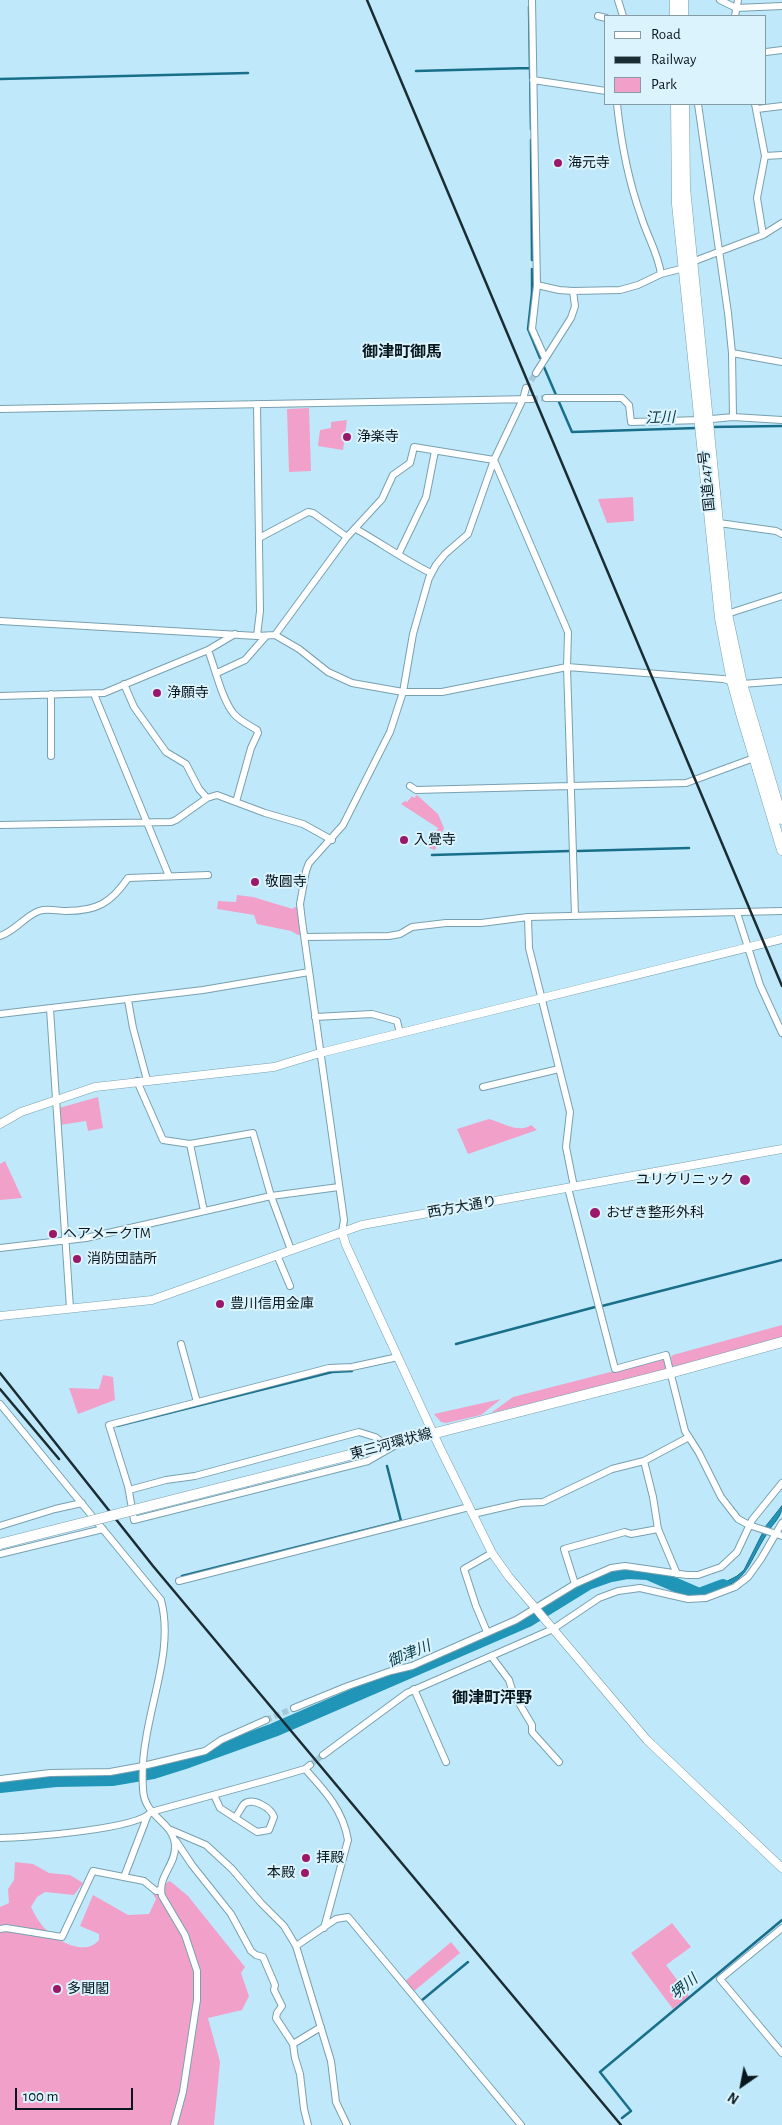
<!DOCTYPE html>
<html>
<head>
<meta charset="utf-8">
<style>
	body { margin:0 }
	#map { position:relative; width:782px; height:2125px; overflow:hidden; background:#bfe9fa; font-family:"Alegreya Sans",sans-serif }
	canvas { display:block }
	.legend { position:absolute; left:604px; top:15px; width:162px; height:90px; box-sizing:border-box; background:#daf3fd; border:1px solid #869ba3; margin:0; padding:6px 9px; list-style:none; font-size:15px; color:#08171d }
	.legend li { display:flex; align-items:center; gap:10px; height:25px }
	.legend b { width:25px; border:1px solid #869ba3 }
	.north { position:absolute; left:717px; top:2060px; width:50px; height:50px; -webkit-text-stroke:4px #daf3fd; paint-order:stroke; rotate:213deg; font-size:14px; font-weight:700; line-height:20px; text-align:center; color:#08171d }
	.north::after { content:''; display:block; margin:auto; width:18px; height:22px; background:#08171d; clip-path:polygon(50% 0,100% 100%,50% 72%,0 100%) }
	.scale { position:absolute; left:15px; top:2088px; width:118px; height:22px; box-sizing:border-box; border:2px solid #08171d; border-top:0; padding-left:6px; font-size:15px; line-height:18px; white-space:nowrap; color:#08171d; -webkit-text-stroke:4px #daf3fd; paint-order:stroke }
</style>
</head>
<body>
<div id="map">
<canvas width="782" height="2125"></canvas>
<ul class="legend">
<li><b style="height:6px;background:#fff"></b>Road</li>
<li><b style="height:6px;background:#1b2d34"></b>Railway</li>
<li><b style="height:14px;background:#f1a1c9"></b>Park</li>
</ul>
<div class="north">N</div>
<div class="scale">100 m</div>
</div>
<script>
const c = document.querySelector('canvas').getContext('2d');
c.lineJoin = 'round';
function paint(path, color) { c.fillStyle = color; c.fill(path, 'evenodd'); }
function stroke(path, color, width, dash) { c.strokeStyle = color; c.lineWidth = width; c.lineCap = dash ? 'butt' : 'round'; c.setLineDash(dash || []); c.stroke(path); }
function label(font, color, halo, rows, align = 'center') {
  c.font = font + ' "Alegreya Sans","Noto Sans JP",sans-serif'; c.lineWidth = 4; c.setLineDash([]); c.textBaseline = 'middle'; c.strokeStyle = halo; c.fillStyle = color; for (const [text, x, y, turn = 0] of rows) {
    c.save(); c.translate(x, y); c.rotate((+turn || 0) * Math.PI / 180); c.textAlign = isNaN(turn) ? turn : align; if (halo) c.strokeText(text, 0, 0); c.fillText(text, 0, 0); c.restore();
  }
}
paint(new Path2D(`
	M309,408L311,471L289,472L287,409Z
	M347,420L343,450L318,446L320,430L331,428V422Z
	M633,497L634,521L607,523L598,499Z
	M417,795L438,814L444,828L435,850L429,848L438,828L401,804L405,801L407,802L412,796L414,798Z
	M237,895L253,897L293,909L294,907L298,908L301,935H298L291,931L257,924L254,915L217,909L218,901L236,902Z
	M98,1097L103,1128L88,1131L86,1121L60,1125L59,1108Z
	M489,1119C502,1122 519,1134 531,1125L537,1130L468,1154L457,1129Z
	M5,1161L22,1198L0,1200V1164Z
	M782,1325V1338L676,1367L672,1365L671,1357L673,1355Z
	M661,1359L665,1360L666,1368L664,1371L491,1413L513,1397Z
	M103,1375L113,1377L115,1400L78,1414L69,1388L99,1389Z
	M501,1399L481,1415L446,1423L441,1422L434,1414Z
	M15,1862L33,1864L49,1873L70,1875L83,1883L74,1895L45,1892L37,1897L31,1907C34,1913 37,1919 41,1924C52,1939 85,1958 99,1940V1934L80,1926L93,1895L128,1915L149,1914L156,1899L153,1894L156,1888L170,1881L188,1896L245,1967L241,1973L249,1996L242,2010L208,2018L220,2062L214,2125H0V1907L9,1903L8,1889L14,1880Z
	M672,1923L691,1947L666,1965L689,1996L673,2009L631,1953Z
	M451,1942L460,1953L413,1992L404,1982Z`), '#f1a1c9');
const water = new Path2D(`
	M782,1506C782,1517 773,1523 768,1532C743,1571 751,1582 700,1595L737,1576L744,1570L766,1526Z`);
paint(water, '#2095b8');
stroke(water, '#196f8a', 1);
stroke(new Path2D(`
	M529,7L531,129
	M416,71L529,68
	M0,79L248,73
	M531,140L532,260
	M532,269V293L528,329L540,358
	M544,367L556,395
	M559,402L572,432L697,428
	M710,427L782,426
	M578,851L689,848
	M432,855L570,851
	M602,1306L782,1260
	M456,1344L595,1307
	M117,1426L332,1372L352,1371
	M182,1576L401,1521L387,1466
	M421,2001L468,1962
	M622,2118L631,2111L600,2072L782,1920`), '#196f8a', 2.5);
stroke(new Path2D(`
	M0,1786L56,1780L112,1779L153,1772L188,1761L274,1730L528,1620L588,1583L611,1575L627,1572L648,1573L699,1595L723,1586`), '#2095b8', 14);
stroke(new Path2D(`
	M526,388L536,373
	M532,399L546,398
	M266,1720L294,1708
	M310,1765L323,1755`), '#a4cad9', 6, [6, 3]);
const minor = new Path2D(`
	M532,0L537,285L532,329L545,358
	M618,0L623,16
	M720,0L736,8L782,6
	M598,16L606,18
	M735,16L738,0
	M766,52L782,50
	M533,80L606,91
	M617,104C621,142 628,180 641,216C647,236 658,253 661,274
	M698,104L728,313L732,353L733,417
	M755,104L765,156L757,198L763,235
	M757,109L782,106
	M765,156L782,155
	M692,262L763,235L782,223
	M537,285L559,290L573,291
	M732,353L782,362
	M536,373L571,318L575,306L573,291L620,290L638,285L661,274L684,268
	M546,398H622L629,405L631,422L701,420L733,417L782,420
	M257,404L260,611L257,636
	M0,409L532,399
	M494,460L568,632L567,667L575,916
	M719,523L776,531L782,534
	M356,529C381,543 406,561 431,573
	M259,538L308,512L313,513L347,537
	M399,553L426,497L435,451
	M727,614L782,596
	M0,621L257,636L275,635L299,649L328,672L352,683L403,692H442L567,667L723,679L742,684L782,681
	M275,635L347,537L382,499L393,475L410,463L414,447L494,460
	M208,650C215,668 222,700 234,714C240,721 249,725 257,730L258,733L251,748L236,802
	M217,673L245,660L266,636
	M124,684L134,707L166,752L186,764L199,789L207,798
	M51,694V756
	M94,694L169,876
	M0,696L104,693L208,650L235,634
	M410,786L416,790L686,783L754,758
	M0,825L171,822L176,820L207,798L217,795L265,813L303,824L332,840
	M737,913L760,985L782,1033
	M528,917L529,948L570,1112L566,1147L574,1187
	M0,936C15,931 25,916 39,911C47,908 58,911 66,911C97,911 111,903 128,878L208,875
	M305,937L389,936L400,934L412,927L446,923H481L528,917L782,911
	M128,1000L133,1028L147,1080
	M50,1009L70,1308
	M0,1014L203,990L309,972
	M315,1017L372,1014L397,1021L400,1033
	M137,1081L163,1140L190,1144L253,1133L271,1196L291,1250
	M483,1087L559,1069
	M190,1144L204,1211
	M568,1188L615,1369L666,1355L685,1431L699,1453L721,1497L738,1519L749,1525L782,1536
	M342,1232L344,1220L302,921L300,904L306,871L309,863L343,825L390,732L403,692L413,634L429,578L436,565L445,554L468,534L494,460L523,399L526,388
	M0,1248L86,1238L271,1196L339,1187
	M277,1255L290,1286
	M181,1344L197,1402
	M0,1404L161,1600C173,1646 153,1693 146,1739C143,1755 142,1772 143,1789C144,1818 174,1821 175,1846C176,1865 157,1877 162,1896L185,1935L197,1971V2000L183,2092L174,2125
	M394,1446L368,1461L134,1520L128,1486L109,1425L329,1368L352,1367L398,1357
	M644,1461L653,1497L658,1529L677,1574
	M129,1490L166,1480L195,1476L359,1432L375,1437L386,1445
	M473,1514L521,1503L543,1502L612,1469L644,1461L689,1437
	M0,1526L55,1509L82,1503
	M0,1554L103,1529
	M179,1581L469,1507
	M575,1584L564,1549L625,1532L631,1534L658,1529
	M487,1632L476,1606L464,1569L492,1553
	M491,1656L509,1680L513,1693L532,1725V1732L559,1762
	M414,1689L446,1762
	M294,1708L348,1686L391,1671L412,1666L516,1620L575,1584L611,1568L625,1566L687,1575H698L721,1567L737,1552L752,1520L782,1483
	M323,1755L407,1693L553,1629L599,1598L618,1591L640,1588L688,1599L706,1598L735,1587L748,1577L761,1559L782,1523
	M305,1769C325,1791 343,1810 348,1840L324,1928
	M0,1779L50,1773L110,1772L143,1766L205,1751L221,1740L266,1720
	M214,1795L220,1808L257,1832L269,1830L274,1817C271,1808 253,1797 244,1804C241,1808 238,1814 235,1818
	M171,1830L206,1845L232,1869L261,1903L284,1926L296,1946L336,1919L348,1917L521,2125
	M0,1838C25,1838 139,1829 151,1812L271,1779L305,1769L310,1765
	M176,1841L192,1865L231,1914L251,1951L256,1955L263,1957L275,1985L274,1990L282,2006L277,2013L276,2018L293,2044L295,2058L300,2074L304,2109L308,2125
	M124,1877L147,1817
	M782,1928L720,1979L782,2053
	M0,1929L6,1928L62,1937L93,1871L144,1881L156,1891L160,1890
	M296,1946L331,2061L336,2102L347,2125
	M293,2044L321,2027`);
const tertiary = new Path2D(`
	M0,1124L21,1112L95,1087L274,1067L320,1053L437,1024L782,939
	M342,1232L346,1245L439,1446L492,1553L509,1577L647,1740L782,1868
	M0,1316L152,1300L362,1225L782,1149`);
const primary = new Path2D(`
	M248,1481L670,1373L782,1342`);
const trunk = new Path2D(`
	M675,0V16
	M683,0V16
	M676,104L677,204L720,618L732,681L742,717L782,850
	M684,104L685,188L727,614L742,684L782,819`);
stroke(minor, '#78a0af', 8);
stroke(tertiary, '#78a0af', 9);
stroke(primary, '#78a0af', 11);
stroke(trunk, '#78a0af', 11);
stroke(minor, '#fff', 6);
stroke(tertiary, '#fff', 8);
stroke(primary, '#fff', 10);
stroke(trunk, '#fff', 10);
stroke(new Path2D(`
	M367,0L782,986
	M0,1373L153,1566L621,2125
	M0,1389L59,1459`), '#1b2d34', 2.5);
const primaryBridge = new Path2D(`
	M0,1544L248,1481`);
stroke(primaryBridge, '#78a0af', 11, []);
stroke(primaryBridge, '#fff', 10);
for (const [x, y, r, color] of [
	[558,163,5,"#9b176a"],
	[347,437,5,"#9b176a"],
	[157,693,5,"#9b176a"],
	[404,840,5,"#9b176a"],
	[255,882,5,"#9b176a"],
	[745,1180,6,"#9b176a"],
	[595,1213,6,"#9b176a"],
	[53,1234,5,"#9b176a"],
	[77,1259,5,"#9b176a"],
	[220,1304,5,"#9b176a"],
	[306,1858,5,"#9b176a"],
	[305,1873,5,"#9b176a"],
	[57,1989,5,"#9b176a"]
]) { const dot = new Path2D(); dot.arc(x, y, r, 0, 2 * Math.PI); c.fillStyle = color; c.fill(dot); stroke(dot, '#daf3fd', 2); }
label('14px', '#08171d', '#daf3fd', [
	["海元寺",568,163],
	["浄楽寺",357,437],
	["浄願寺",167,693],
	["入覺寺",414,840],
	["敬圓寺",265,882],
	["ユリクリニック",734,1180,"right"],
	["おぜき整形外科",606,1213],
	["ヘアメークTM",63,1234],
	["消防団詰所",87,1259],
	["豊川信用金庫",230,1304],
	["拝殿",316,1858],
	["本殿",295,1873,"right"],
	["多聞閣",67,1989]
], 'left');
label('14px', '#08171d', '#daf3fd', [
	["国道247号",707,481,-96],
	["西方大通り",462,1207,-10],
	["東三河環状線",391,1444,-15]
]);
label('italic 15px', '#063847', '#daf3fd', [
	["江川",660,418,-2],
	["御津川",409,1654,-23],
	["堺川",684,1987,-40]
]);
label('bold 16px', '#08171d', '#daf3fd', [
	["御津町御馬",402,352],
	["御津町泙野",492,1698]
]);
</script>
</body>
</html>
